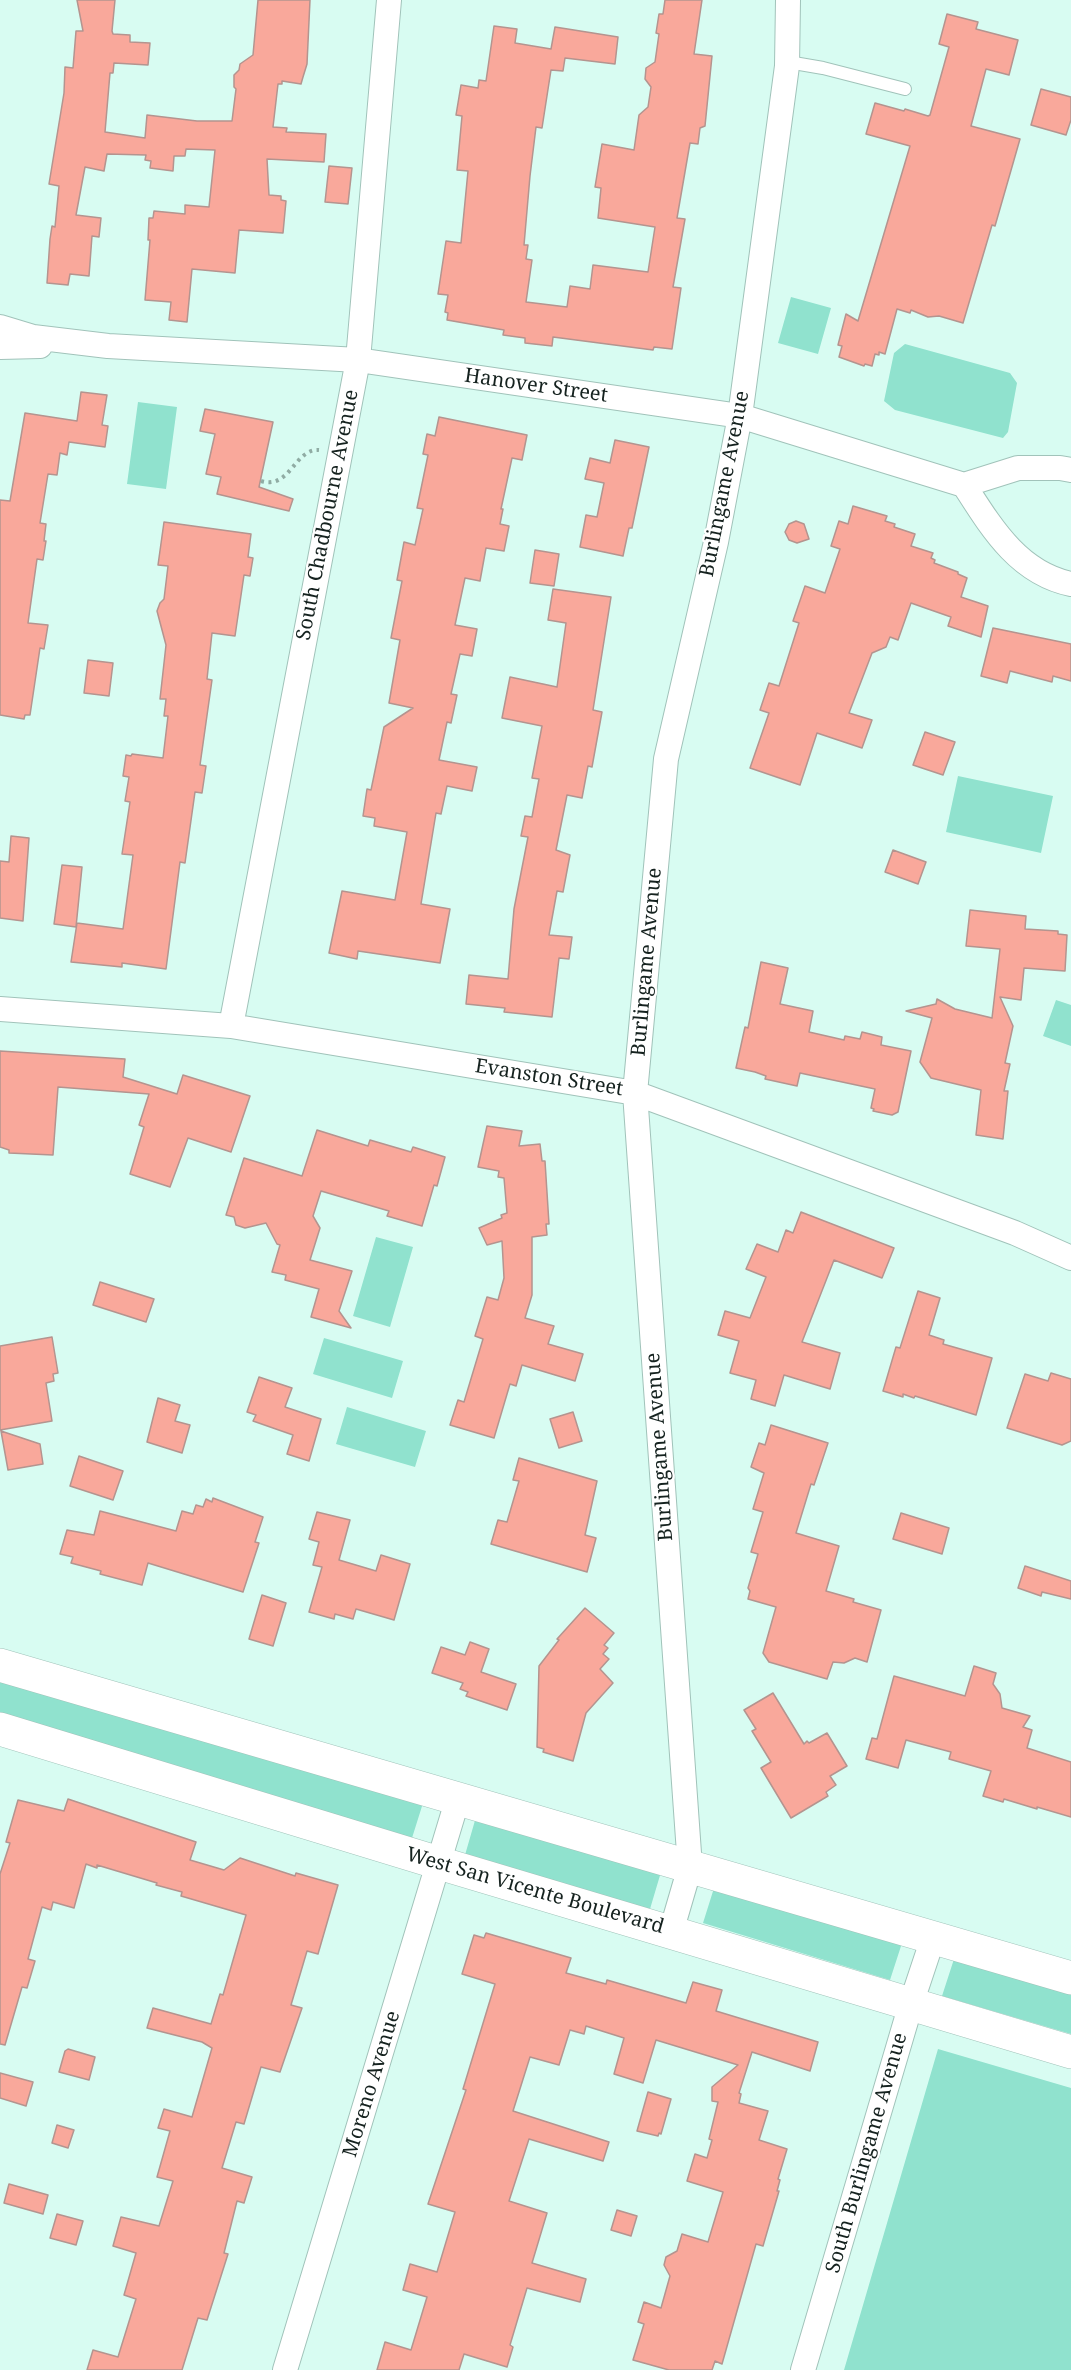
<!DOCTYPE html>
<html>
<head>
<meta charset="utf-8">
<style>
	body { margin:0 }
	canvas { display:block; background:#d8fcf2 }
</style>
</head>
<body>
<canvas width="1071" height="2370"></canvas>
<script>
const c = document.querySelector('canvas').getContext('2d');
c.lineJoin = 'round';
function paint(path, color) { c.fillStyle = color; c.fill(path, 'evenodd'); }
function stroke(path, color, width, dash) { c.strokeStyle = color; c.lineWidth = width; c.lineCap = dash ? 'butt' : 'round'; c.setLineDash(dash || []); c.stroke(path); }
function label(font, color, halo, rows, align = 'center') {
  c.font = font + ' "Noto Serif",serif'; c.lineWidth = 4.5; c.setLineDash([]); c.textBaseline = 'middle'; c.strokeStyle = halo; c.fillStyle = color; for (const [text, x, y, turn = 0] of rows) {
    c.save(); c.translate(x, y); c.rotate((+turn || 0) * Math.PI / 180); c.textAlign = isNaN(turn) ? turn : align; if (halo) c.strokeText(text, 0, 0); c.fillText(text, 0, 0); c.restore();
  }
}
paint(new Path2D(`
	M791,297L831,308L818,354L778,343Z
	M905,344L1010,373L1017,383L1008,432L1003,438L895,410L884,401L894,353Z
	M138,402L177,407L166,489L127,484Z
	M958,776L1053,796L1041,853L946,832Z
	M1056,1000L1071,1005V1046L1043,1036Z
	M376,1237L413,1247L390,1327L353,1316Z
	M324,1338L403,1361L392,1398L313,1374Z
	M347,1407L426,1431L415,1467L336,1444Z
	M0,1677L423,1803L412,1838L0,1716Z
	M476,1817L661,1872L650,1909L465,1855Z
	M714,1888L902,1943L890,1980L703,1923Z
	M954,1959L1071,1993V2034L942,1996Z
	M938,2049L1071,2088V2370H844Z`), '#90e2ce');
const building = new Path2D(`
	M77,0H115L112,31L113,34L130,35V42L150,43L148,65L114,63L113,73H110L105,132L145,138L147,115L197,121H232L236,89L234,87V75L239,70L240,64L253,55L258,0H310L307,64L303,77L301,84L282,81V84H278L273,127L287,128L286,132L326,134L324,162L267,159L269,195L281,196V200L286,201L283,233L239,230L235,273L192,269L187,322L169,320L171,302L145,300L150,240H148L149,218H153L154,211L185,214V205L209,207L215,150L186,149L185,156H174L173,171L150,168L151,161L145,160L146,155L107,154L104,171L85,167L76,215L101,218L99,237L92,236L89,276L70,274L68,285L47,283L50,239L52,226L55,227L59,186L49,184L64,93L65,67L73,68L76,31H83Z
	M665,0H702L694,54L712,56L705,126L700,128L698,144L690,143L677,218L685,219L673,287L681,288L672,349L654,347L653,350L553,337L552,346L525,343V338L503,335L504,330L447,320L448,313L445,312L448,295L438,294L446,241L461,243L468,171L457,170L462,116L456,115L461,85L478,88L479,80L486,81L494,26L517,29L515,43L551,49L555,27L618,37L615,64L565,58L563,71L551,70L542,128L536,127L530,176L524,245H528L526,259L532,260L526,302L567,307L570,286L590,289L593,265L648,272L655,227L598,218L601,188L595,187L602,144L634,150L639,115L648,107L651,87L645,79L646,68L655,62L659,34L656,33L659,14H663Z
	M947,14L978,22L976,29L1018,40L1009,75L986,69L971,126L1020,139L995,226L992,225L963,323L939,316L928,317L911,310L910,313L897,309L885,354L879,352V355L875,354L872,366L865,364L864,366L839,357L842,346L838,345L846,314L858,321L910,146L866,134L875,103L904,111L905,109L928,116L930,115L949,47L939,44Z
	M1041,89L1071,97V120L1066,135L1031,125Z
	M329,166L352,168L348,204L325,202Z
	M81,392L107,395L102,425L108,426L105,447L69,442L67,455L60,453L57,475L48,474L40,523L46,524L44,541H46L43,560L37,559L28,623L48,625L44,649L40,648L30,715H25L24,719L0,715V500L10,501L25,413L77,421Z
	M205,409L273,422L259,487L293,499L289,511L217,494L221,477L206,474L215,434L200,431Z
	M439,417L527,435L522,460L512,458L501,509H503L500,524L509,526L504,551L486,548L480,581L465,578L455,625L477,629L472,656L460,654L451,694L457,695L451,723L447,722L439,760L477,767L472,791L447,786L441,814L436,813L421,904L450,909L440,963L358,951L357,959L329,953L342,891L395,900L407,832L374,826L375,818L363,816L367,789L371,790L384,727L413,708L389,703L400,640L391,638L402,581L397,580L404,542L415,545L423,509L417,508L428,455L423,454L427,434L435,436Z
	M615,440L649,447L632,528H629L623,556L580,547L586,515L597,517L604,483L585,479L590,458L610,463Z
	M853,506L887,516L885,521L895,524L894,527L915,534L911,546L933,553L931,558L935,560L934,563L958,572V574L967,578L961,597L988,606L981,637L948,626L951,617L911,603L898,640L890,637L886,647L872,653L849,713L872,720L862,748L817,733L800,785L750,768L769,713L760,710L769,683L779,686L799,623L793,621L805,586L825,593L840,549L831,546L839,521L848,524Z
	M796,521L804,524L809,539L797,543L789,540L785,532L789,524Z
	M164,522L251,534L248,557L253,558L250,576L244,575L235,636L212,633L207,679L212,680L200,765L206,766L202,793L195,792L185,863L180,862L166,969L122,963V967L71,962L77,923L123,929L133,855L122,854L130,802L125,801L129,777L123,776L126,755L131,756L132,754L163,758L168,716H164L166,699H160L166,645L157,611L160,603L164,599L168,566L158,565Z
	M535,550L559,554L554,586L530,583Z
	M553,589L611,597L593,710L602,712L592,767L588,766L582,798L567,795L556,850L570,855L563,892L557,891L549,935L572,937L569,959L559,958L552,1017L504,1012L505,1008L466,1004L469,975L508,979L514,909L528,837L521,836L525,816L532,817L539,779L532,778L542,726L502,718L510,677L557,687L566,623L548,620Z
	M993,628L1071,644V681L1053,676L1052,682L1010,671L1007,683L981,676Z
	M88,660L113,663L109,696L84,693Z
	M925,732L955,742L943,775L913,765Z
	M11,836L29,838L23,921L0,918V861L9,862Z
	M893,850L926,862L918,884L885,872Z
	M62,865L82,867L76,927L54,924Z
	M970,910L1026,916L1025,929L1058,931V934L1067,935L1065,971L1024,968L1021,1000L1000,997L1013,1026L1005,1063L1010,1064L1004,1091H1008L1003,1139L976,1135L981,1090L931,1078L920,1062L932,1018L906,1011L936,1004L937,999L955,1009L992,1018L1000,949L966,946Z
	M761,962L788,968L780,1004L813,1011L809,1032L844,1040L845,1036L860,1039L862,1032L882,1037L881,1045L911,1051L898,1112L892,1115L873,1111L874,1109L871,1108L875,1089L800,1073L797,1086L765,1079L766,1076L755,1072L736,1068L745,1027L748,1028Z
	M0,1051L125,1059L123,1077L177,1094L183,1075L250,1096L231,1152L188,1138L170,1187L130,1174L144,1127L139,1125L149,1094L58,1087L53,1155L9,1153V1150L0,1147Z
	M487,1126L522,1131L519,1146L540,1144L542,1161H545L549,1224H546L547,1235L532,1237V1295L525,1318L554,1326L548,1344L583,1354L575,1381L522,1365L516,1386L510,1384L494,1438L450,1425L458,1400L464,1402L483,1339L475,1336L487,1297L498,1300L504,1278L502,1241L487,1245L479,1228L502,1218L501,1215L507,1213L504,1178L498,1177L499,1171L478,1167Z
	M317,1130L368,1146L370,1140L411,1152L413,1147L445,1157L437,1186L434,1185L422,1226L387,1216L389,1211L321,1191L313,1216L320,1228L310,1260L352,1271L339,1311L351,1328L311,1317L319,1289L285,1280L286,1275L272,1272L280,1245L277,1244L266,1223L245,1228L236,1225L234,1217L226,1215L244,1158L302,1176Z
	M801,1212L894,1248L882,1278L834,1260L802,1342L840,1353L830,1389L784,1375L775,1406L751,1399L756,1380L730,1373L739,1341L718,1335L725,1311L750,1318L766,1277L746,1269L757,1244L778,1252L786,1230L793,1233Z
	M100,1282L154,1299L146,1322L93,1305Z
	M918,1291L940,1298L929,1335L944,1340L943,1344L992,1358L976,1415L915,1396L914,1398L903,1394V1397L883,1391L896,1347L900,1348Z
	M52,1337L58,1373L53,1374L54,1381L46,1383L52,1421L0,1430V1346Z
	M1051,1373L1071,1379V1441L1062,1445L1007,1428L1025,1374L1048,1381Z
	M259,1377L292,1388L285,1407L321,1419L309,1461L287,1454L293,1435L253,1421L256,1415L247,1412Z
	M158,1398L180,1405L175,1421L190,1425L182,1453L147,1442Z
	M573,1412L582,1441L559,1448L550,1419Z
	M771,1425L828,1443L814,1485L811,1484L796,1533L839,1546L826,1591L854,1599L853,1602L881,1610L867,1662L855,1658L844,1663L833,1662L827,1679L769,1662L763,1653L776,1607L748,1599L750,1591L748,1588L758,1554L751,1552L763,1512L753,1509L764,1473L751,1467L759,1443L765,1445Z
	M1,1431L40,1444L43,1464L8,1470Z
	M79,1456L123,1471L113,1500L70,1486Z
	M519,1458L597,1481L585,1535L596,1538L587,1572L491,1544L498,1520L507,1522L519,1481L513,1480Z
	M213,1498L263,1517L255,1542L259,1543L243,1592L148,1563L142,1585L100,1574L101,1571L71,1563L73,1557L60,1554L67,1530L94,1535L100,1511L176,1531L182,1511L193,1514L196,1505L203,1507L206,1499L212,1502Z
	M317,1512L350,1520L339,1560L376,1571L381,1555L410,1564L394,1620L356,1609L353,1619L335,1614L334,1619L309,1612L322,1567L313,1565L319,1542L309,1539Z
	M901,1513L949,1528L942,1554L893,1539Z
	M1025,1566L1071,1581V1599L1042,1592L1041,1596L1018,1588Z
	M262,1595L286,1603L273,1646L249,1639Z
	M585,1608L614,1633L604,1645L608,1648L603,1654L609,1659L600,1669L613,1683L586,1713L573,1761L543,1752L544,1749L537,1747L539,1666L559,1640L557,1639Z
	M470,1642L489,1649L481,1672L516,1684L507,1710L466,1696L468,1692L460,1689L463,1683L432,1673L441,1647L465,1655Z
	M974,1666L996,1673L993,1684L1000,1694L1002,1708L1030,1716L1023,1727L1032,1730L1027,1748L1071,1762V1817L1037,1807V1809L1004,1799L1003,1802L983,1796L991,1771L949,1759L951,1752L906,1740L898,1768L866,1759L872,1738L877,1739L894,1676L965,1696Z
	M773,1693L804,1744L807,1741L809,1743L827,1733L847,1766L830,1776L836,1785L826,1792L828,1796L791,1818L761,1768L771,1762L752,1731L756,1729L744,1710Z
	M68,1799L196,1842L190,1860L224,1870L240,1858L295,1876L296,1873L338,1885L318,1954L307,1951L291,2005L302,2008L280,2072L261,2067L244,2124L236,2122L222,2168L252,2177L244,2203L237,2201L224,2253L228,2254L207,2320L198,2318L182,2370H87L93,2350L118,2357L136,2299L124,2295L136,2253L113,2246L121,2217L159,2226L173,2181L157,2177L170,2131L158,2128L164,2109L192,2117L212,2048L202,2042L147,2028L153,2008L211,2024L220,1994L223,1995L246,1915L181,1896L182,1892L156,1885L157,1883L97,1865V1868L86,1864L74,1908L53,1902L51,1910L42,1907L28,1959L35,1961L27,1988L22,1987L5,2045L0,2044V1874L10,1843L6,1842L18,1800L64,1811Z
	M486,1933L571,1958L566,1973L606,1984L607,1980L686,2003L693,1982L722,1990L716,2011L818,2042L810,2071L752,2052L739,2093L741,2094L739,2103L768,2111L759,2140L787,2149L778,2179L780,2180L777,2191H779L763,2246L756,2244L722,2364L715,2361L712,2370H669L633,2360L644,2324L638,2322L644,2302L661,2308L670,2276L664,2265L666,2257L677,2251L682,2234L708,2242L723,2192L687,2181L695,2154L707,2158L712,2140L709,2139L718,2102L712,2101V2087L738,2065L656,2040L643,2083L614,2074L624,2038L586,2026L584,2034L570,2030L559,2065L530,2057L513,2111L609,2142L603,2161L529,2139L509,2201L547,2213L532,2263L586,2279L580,2302L527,2288L510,2345L513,2347L507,2367L464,2354L459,2370H377L385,2342L411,2350L427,2297L403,2290L410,2264L437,2272L455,2212L428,2204L466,2090L463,2089L495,1984L462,1974L474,1935L484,1938Z
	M68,2049L95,2057L89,2080L59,2072L65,2051Z
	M0,2073L33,2082L26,2106L0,2098Z
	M648,2092L671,2099L661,2134L659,2133L658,2136L637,2131Z
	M57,2125L74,2130L68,2148L52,2143Z
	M9,2184L48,2195L43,2214L4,2203Z
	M617,2210L637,2216L631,2236L611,2230Z
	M57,2214L83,2221L76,2245L50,2238Z`);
paint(building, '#f9a89b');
stroke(building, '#b4948f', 1.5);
const lane = new Path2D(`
	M788,62L823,68L905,89`);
const street = new Path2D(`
	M0,327L33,337L108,346L358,360L740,416L964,485L1018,468H1060L1071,470
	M0,347L40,346
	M964,485C991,527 1018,573 1071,584
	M0,1009L231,1026L635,1093L1015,1233L1071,1258
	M231,1026L358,360L389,0
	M671,1932L690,1867L635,1093L666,759L716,542L740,416L787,66L788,0
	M285,2370L458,1798
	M803,2370L911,2004L933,1938`);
const secondary = new Path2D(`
	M0,1665L1071,1978
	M0,1729L439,1863L1071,2052`);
stroke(lane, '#a1c3ba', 14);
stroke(street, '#a1c3ba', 26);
stroke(secondary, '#a1c3ba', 34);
stroke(new Path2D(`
	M261,481C290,490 295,448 319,450`), '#90aca4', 4, [3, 4.5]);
stroke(lane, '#fff', 12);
stroke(street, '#fff', 24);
stroke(secondary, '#fff', 33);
label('20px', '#15221f', '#fff', [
	["Hanover Street",536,386,8],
	["Burlingame Avenue",725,484,-79],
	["South Chadbourne Avenue",328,515,-79],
	["Burlingame Avenue",647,962,-85],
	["Evanston Street",549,1078,9],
	["Burlingame Avenue",660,1447,-94],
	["West San Vicente Boulevard",535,1891,16],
	["Moreno Avenue",372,2084,-73],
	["South Burlingame Avenue",867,2153,-74]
]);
</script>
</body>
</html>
